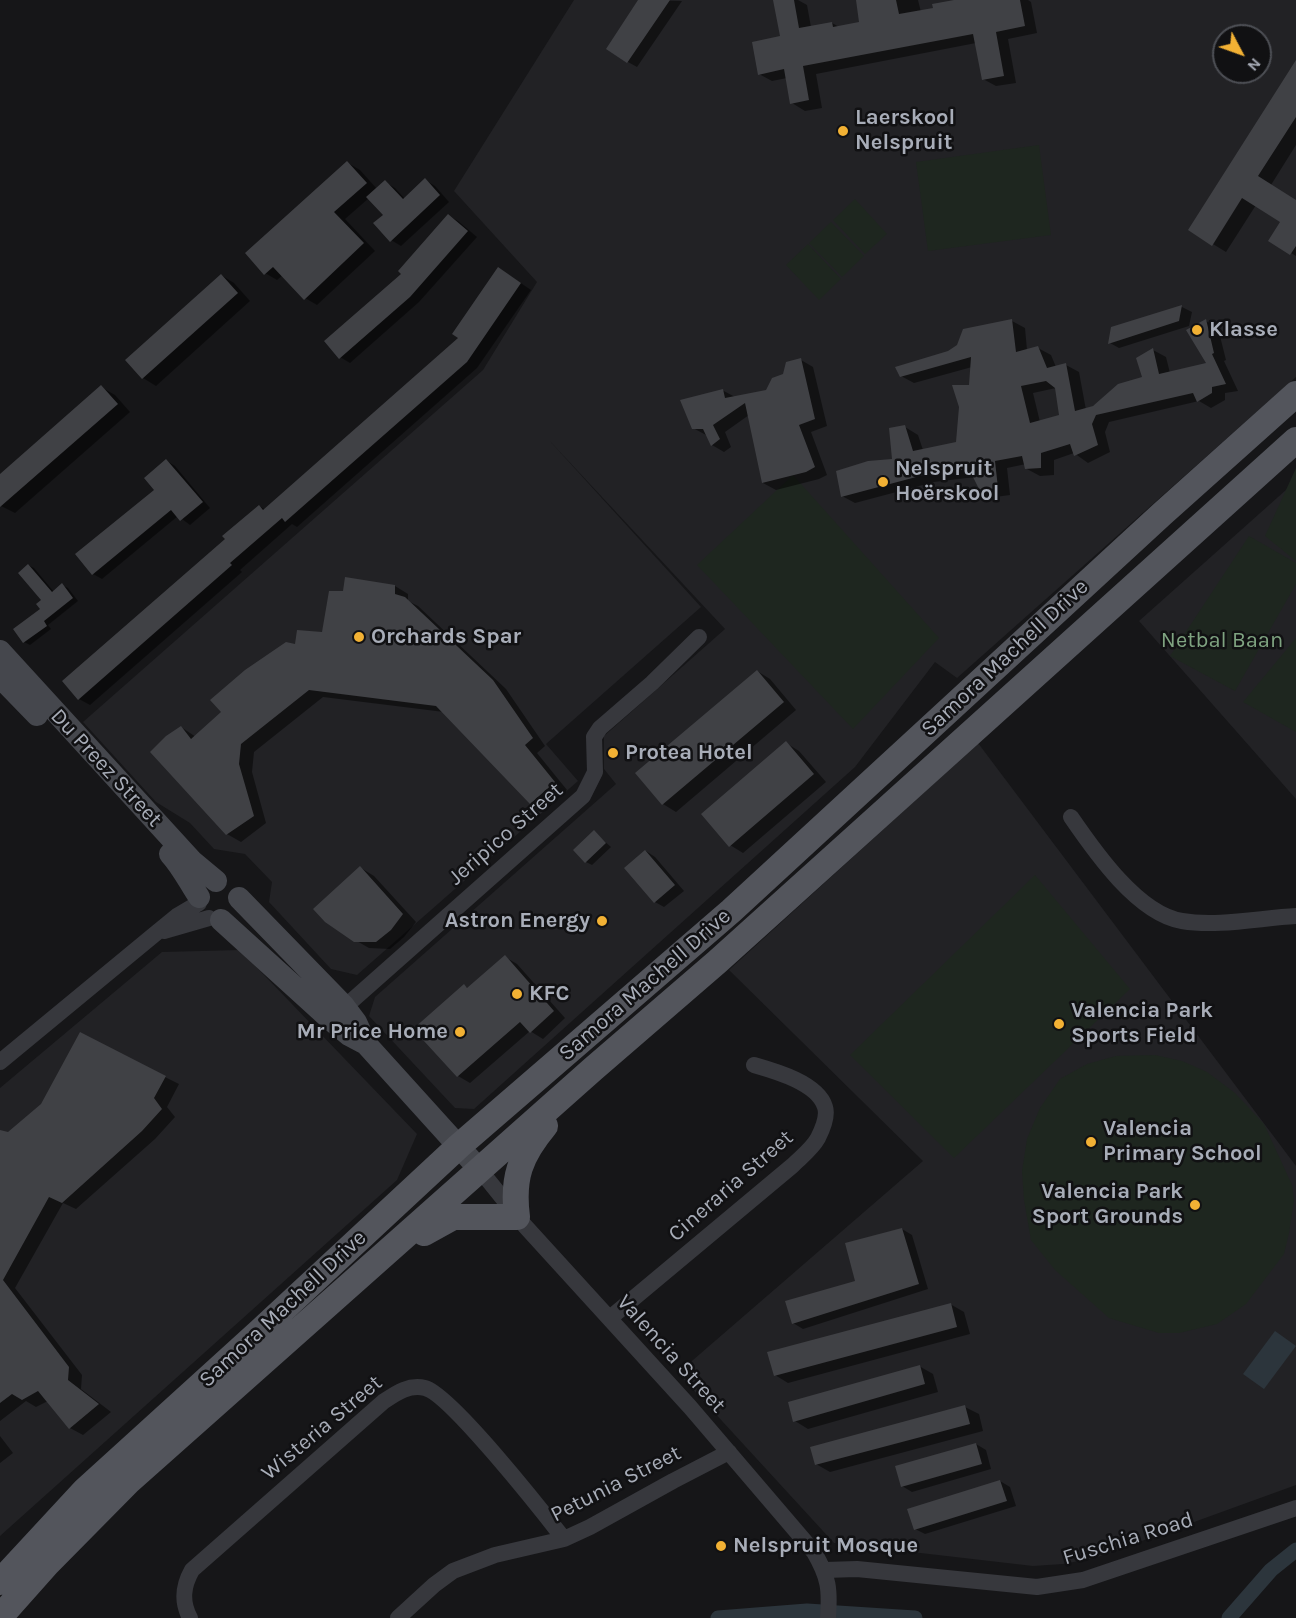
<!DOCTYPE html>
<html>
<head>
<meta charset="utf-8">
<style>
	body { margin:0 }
	#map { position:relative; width:1296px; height:1618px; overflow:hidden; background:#161618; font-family:Karla,sans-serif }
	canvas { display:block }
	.north { position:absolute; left:1212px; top:24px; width:60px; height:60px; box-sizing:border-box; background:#111113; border:2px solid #4d4f55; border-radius:50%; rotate:131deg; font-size:16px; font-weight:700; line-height:24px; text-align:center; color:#a8adb8 }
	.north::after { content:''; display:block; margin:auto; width:21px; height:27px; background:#f2b134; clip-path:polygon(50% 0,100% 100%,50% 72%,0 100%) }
</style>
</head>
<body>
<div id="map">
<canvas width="1296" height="1618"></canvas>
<div class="north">N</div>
</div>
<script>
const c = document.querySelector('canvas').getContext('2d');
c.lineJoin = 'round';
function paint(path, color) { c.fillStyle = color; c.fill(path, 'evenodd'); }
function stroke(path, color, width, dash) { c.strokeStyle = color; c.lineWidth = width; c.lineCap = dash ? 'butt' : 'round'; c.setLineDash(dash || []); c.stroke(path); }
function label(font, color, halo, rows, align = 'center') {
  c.font = font + ' Karla,sans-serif'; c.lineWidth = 5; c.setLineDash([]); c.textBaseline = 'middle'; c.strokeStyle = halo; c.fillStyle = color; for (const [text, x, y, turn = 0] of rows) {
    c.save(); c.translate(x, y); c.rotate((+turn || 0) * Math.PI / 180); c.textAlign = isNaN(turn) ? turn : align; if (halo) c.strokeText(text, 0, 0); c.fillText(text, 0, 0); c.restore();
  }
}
paint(new Path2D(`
	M574,0H1296V377L957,678L935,662L855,767L474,1109L455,1108L369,1016L375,997L616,784L604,769V736L725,629L548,439L701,607L546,744L578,781L357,975L331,969L269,902L272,882L245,854L214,849L190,823L156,802L83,722L483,370L537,282L454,191ZM1224,36H1260V72H1224Z
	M1296,481V799L1139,621Z
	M978,743L1296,1166V1485L1095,1558L1063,1564L1033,1566L834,1543L678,1373L923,1161L729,970Z
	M240,950L417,1134L397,1180L0,1536V1088L162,952Z`), '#222225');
paint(new Path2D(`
	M1039,145L1051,235L928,251L916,162Z
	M855,199L887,234L865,254L833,220Z
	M831,222L864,256L842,277L809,243Z
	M808,244L841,279L819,300L786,265Z
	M1296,468V561L1265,536Z
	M793,475L939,638L853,729L697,565Z
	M1249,536L1296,563V584L1235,691L1170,656Z
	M1296,638V732L1243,702Z
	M1035,875L1130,989L954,1158L850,1055Z
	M1155,1055L1182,1061L1207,1072L1235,1093L1264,1124L1292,1185L1294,1200L1289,1233L1284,1254L1246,1304L1217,1324L1179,1333H1159L1109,1318L1055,1270L1031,1240L1024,1200L1022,1171L1027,1139L1040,1108L1060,1079L1087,1064L1116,1056Z`), '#1e261f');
paint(new Path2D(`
	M1275,1331L1296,1346L1264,1389L1243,1374Z`), '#2c353c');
paint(new Path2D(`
	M640,0L682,1L637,67L628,62Z
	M779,0H798L807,5L811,27L832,23L839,27L861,23L857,0H918L921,12L961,0H1028L1031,2L1037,33L1008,39L1016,83L996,86L983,79L976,43L816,74L822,108L805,111L792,103L787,78L772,81L759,74L781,38Z
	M1296,64V145L1271,185L1296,201V256L1270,240L1282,222L1256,205L1226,252L1190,230Z
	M348,163L360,170L377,189L385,182L395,188L405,199L425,180L435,186L449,202L401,246L391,240L385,215L369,198L345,219L375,251L317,305L305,298L283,275L277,280L265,273Z
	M449,216L458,221L477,237L419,302L350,363L340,357Z
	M221,275L234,283L250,301L156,386L143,378Z
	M509,275L531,290L477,368L297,527L292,524L240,570L242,572L90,705L79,699L64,682L227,539L259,506L266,510L460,338Z
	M1182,307L1192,312L1189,326L1119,348L1110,343L1112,328Z
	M1012,321L1025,328L1027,350L1038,348L1051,355L1056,367L1066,365L1079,372L1086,410L1144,378L1153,350L1166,357L1170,373L1208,364L1206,321L1218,328L1226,360L1224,361L1238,391L1225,393V400L1211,408L1199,401L1109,422L1105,432L1110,452L1088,463L1074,453L1054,460V475L1040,476L1027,469L1026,464L1007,468L1010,495L995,497L981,490L975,477L934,482L855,503L842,496L893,460L905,427L918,435L923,450L957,443L970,386L972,367L914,383L901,376ZM1056,388L1061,417L1040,422L1033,393Z
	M801,360L813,367L827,426L811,432L827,475L819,479L776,490L763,483L749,415L725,432L731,447L724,452L712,445L706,435L693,428L722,390L735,397L767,392Z
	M101,387L115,395L130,412L15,513L1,506L0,476Z
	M167,461L175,466L210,508L190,525L178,516L102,579L93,574L77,555L156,490Z
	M28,565L34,568L54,592L62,585L68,588L78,601L48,625L51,629L30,645L24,642L42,609L43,600Z
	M395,586L408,594V601L418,606L506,689L545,746L537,753L567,790L545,811L531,803L444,712L323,697L254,752L252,772L266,823L241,842L227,834L181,727L196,737L296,646L324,633Z
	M757,671L770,679L796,710L676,812L663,804Z
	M786,743L799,751L826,782L743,853L730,845Z
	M594,832L611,847L592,865L586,862Z
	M646,851L655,857L684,891L664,907L655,902Z
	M361,868L374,876L416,922L404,937L390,949L369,948L355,940Z
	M505,957L517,964L565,1018L543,1039L530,1031L470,1083L458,1076L415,1029L464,986L469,989Z
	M165,1077L179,1084L167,1107L175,1117L155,1139L76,1209L63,1203L15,1288L82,1375L81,1389L111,1412L83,1435L70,1428L48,1401L36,1407L26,1401L0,1421V1132L9,1134Z
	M902,1229L912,1235L928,1289L803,1329L793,1323L857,1282Z
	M950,1304L964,1312L970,1334L788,1383L775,1375Z
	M919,1366L933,1374L938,1392L808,1429L795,1421Z
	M965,1407L979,1414L983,1431L830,1472L816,1464Z
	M0,1436L13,1453L0,1463Z
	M976,1444L986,1450L991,1469L912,1492L902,1486Z
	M1000,1481L1010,1487L1016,1506L925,1534L915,1529Z`), '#0007');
stroke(new Path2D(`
	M718,1618L807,1611L915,1618
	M1229,1618L1271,1570L1296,1550`), '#2c353c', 15);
paint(new Path2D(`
	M638,0H670L627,63L606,49Z
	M773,0H794L799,28L832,22L833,27L859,22L856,0H896L899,14L933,8L932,4L954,0H1020L1025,26L996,32L1004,76L982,80L973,34L803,66L809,100L790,104L784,69L758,75L752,42L780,36Z
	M1296,60V117L1258,176L1296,200V246L1290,255L1268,241L1280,222L1242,198L1212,246L1188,230Z
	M347,161L367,183L334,212L364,243L304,300L273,267L264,275L245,253Z
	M425,178L440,195L390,242L373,223L383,215L366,197L385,180L403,199Z
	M448,214L468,231L410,297L339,359L324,341L401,274L398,271Z
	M498,267L521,283L467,362L285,522L282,518L230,563L232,565L78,700L62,681L225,539L222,536L259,505L263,510L458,338L452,334Z
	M221,274L238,293L142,379L125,360Z
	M1182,305L1179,321L1108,344L1111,327Z
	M1012,319L1016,352L1038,346L1047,368L1066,363L1075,411L1093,406L1118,384L1142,377L1136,358L1153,348L1159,374L1206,363L1186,330L1206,319L1214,353L1212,354L1226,384L1212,387V393L1197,402L1193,393L1096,415L1092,424L1098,445L1074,456L1070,444L1041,453V468L1025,469L1022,456L995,461L998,488L980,491L969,469L920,476L841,497L836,471L868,461L892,459L889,428L905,425L913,451L956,442L959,407L952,385H969L971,357L900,377L895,367L948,351L957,345L963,329ZM1046,381L1055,388L1059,415L1030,423L1021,386Z
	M801,358L815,419L799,425L815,467L806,472L762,483L745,403L713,425L720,439L711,446L703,429H692L680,400L723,389L725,398L766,390L772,378L783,374L786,362Z
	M101,385L118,404L0,507V474Z
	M166,459L203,502L180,521L171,510L92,575L75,554L154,490L144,478Z
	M28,564L52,592L62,583L73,598L44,621L47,626L23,643L13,629L40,609L36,604L41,600L18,573Z
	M345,577L395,585V594L405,597L493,680L533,738L525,745L555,782L530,804L436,706L309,690L241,744L239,764L254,816L226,835L150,752L166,736L181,726L191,739L221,712L210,700L245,670L286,642L295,644L297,630L322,632L329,591H343Z
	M757,670L784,702L662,805L635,773Z
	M786,741L814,774L729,847L701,814Z
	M594,830L606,843L585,863L573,850Z
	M645,850L675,885L654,903L624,868Z
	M360,866L403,914L391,930L376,942H354L325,922L313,909Z
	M505,955L554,1011L530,1033L520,1022L457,1077L413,1029L464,984L467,988Z
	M80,1032L166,1076L154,1098L162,1109L142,1131L62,1203L49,1197L3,1280L69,1367L68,1380L99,1404L69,1429L38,1391L22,1400L12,1394L0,1403V1130L8,1132L41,1104Z
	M902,1228L919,1284L792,1324L785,1301L855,1281L845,1243Z
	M951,1303L957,1327L774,1376L767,1352Z
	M920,1365L925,1384L793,1422L788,1402Z
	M965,1405L970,1424L815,1465L810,1447Z
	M976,1443L982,1464L901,1487L895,1466Z
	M1000,1480L1007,1501L914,1530L907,1509Z`), '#404145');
stroke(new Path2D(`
	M1071,817C1095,852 1138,914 1182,921C1217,927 1260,918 1296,916
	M164,931L209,918
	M338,1013L583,796L595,772L594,737L600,728L652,683L699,637
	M0,1062L155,934L177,916L199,903
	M480,1170L525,1226L690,1407L814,1552C829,1578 830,1589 828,1618
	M610,1318L792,1166C801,1157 812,1149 818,1138C822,1130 828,1116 825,1107C818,1083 775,1071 754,1065
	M825,1570L857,1569L1037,1587L1083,1580L1296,1508
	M190,1618C181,1601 183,1586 192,1570L383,1402C395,1394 408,1384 425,1388C450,1394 543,1512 564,1539
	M398,1618L434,1585L453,1571L495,1555L564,1539L590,1527L673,1481L729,1452`), '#37383d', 16);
stroke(new Path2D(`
	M0,651L192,861L216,881
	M0,677L37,715
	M170,854C182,867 189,882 199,897
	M239,898L344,1006L356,1022L366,1044L480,1170
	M221,920L331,1020L349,1035L366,1044`), '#45474d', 22);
stroke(new Path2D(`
	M424,1233L453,1217H517C512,1178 520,1156 545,1126
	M0,1582L85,1490L260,1331L459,1146L731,911L1162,514L1296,394
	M0,1617L47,1564L128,1482L593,1069L717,962L1296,440`), '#53555c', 26);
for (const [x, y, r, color] of [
	[843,131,6,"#f2b134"],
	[1197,330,6,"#f2b134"],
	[883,482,6,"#f2b134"],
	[359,637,6,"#f2b134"],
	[613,753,6,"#f2b134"],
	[602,921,6,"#f2b134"],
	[517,994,6,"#f2b134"],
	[1059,1024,6,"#f2b134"],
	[460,1032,6,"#f2b134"],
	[1091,1142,6,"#f2b134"],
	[1195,1205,6,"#f2b134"],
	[721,1546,6,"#f2b134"]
]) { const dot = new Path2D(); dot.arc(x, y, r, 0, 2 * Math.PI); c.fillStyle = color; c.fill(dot); stroke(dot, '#111113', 2); }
label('bold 22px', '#a8adb8', '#111113', [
	["Laerskool",855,118],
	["Nelspruit",855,143],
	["Klasse",1209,330],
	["Nelspruit",895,469],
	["Hoërskool",895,494],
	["Orchards Spar",371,637],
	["Protea Hotel",625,753],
	["Astron Energy",590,921,"right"],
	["KFC",529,994],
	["Valencia Park",1071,1011],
	["Sports Field",1071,1036],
	["Mr Price Home",448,1032,"right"],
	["Valencia",1103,1129],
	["Primary School",1103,1154],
	["Valencia Park",1183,1192,"right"],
	["Sport Grounds",1183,1217,"right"],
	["Nelspruit Mosque",733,1546]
], 'left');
label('22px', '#7fa381', '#111113', [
	["Netbal Baan",1222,641]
]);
label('22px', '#a8adb8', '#111113', [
	["Samora Machell Drive",1005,658,-43],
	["Du Preez Street",106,768,47],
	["Jeripico Street",506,834,-41],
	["Samora Machell Drive",645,985,-41],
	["Cineraria Street",731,1186,-41],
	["Samora Machell Drive",283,1309,-43],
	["Valencia Street",671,1354,48],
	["Wisteria Street",322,1428,-40],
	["Petunia Street",616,1484,-27],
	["Fuschia Road",1128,1539,-17]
]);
</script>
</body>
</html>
